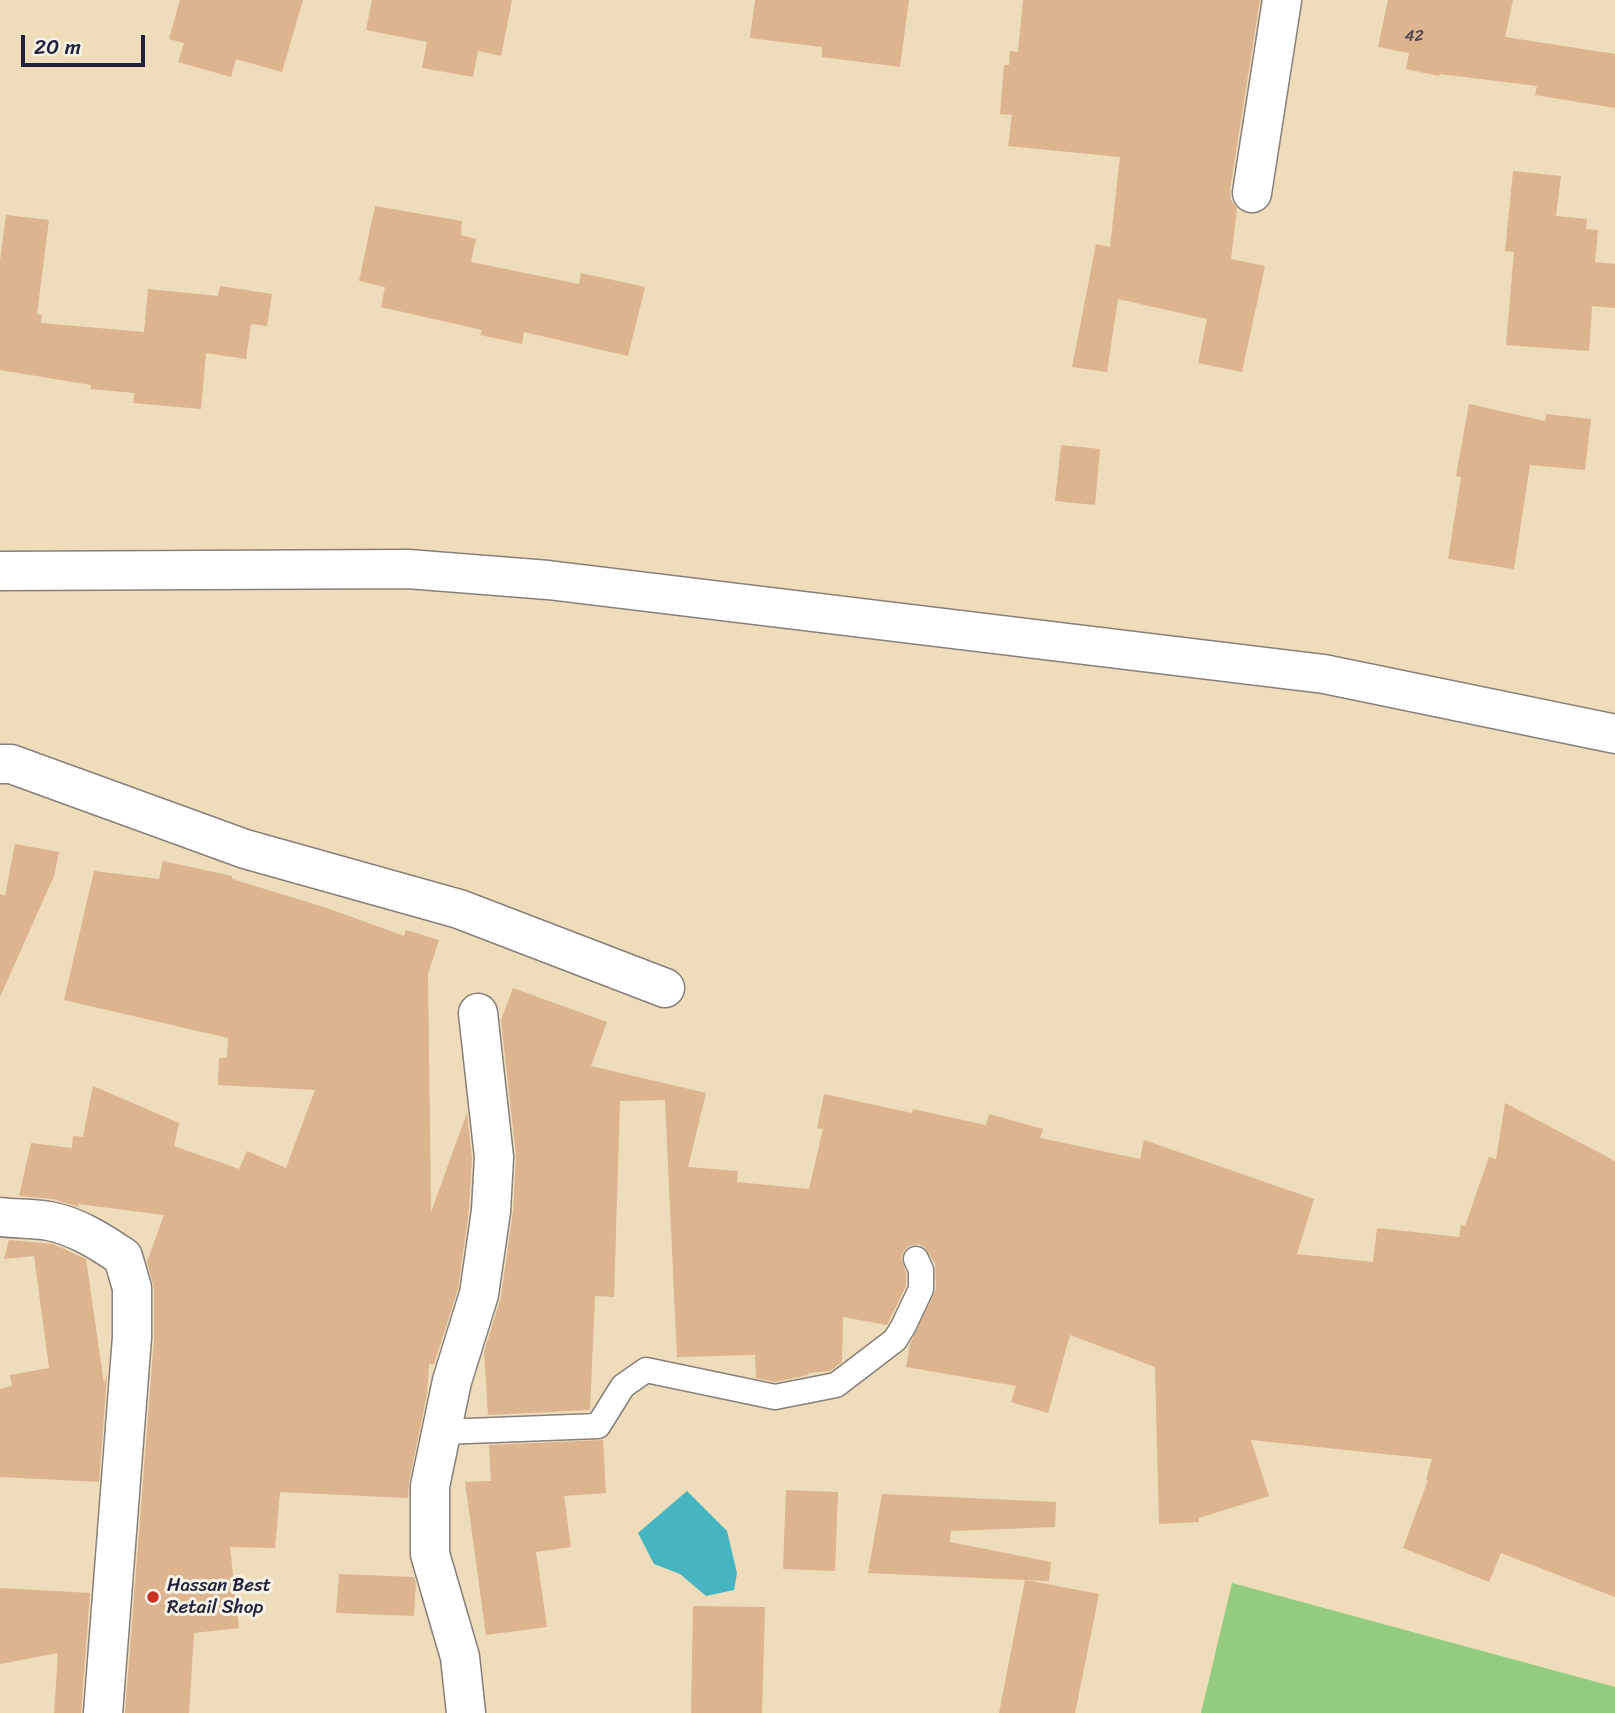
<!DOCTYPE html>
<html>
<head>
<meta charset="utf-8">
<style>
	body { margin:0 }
	#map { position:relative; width:1615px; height:1713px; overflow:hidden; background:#eedcba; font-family:Sriracha,sans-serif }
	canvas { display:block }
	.scale { position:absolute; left:21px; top:35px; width:124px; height:32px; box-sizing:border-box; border:4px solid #22223b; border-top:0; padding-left:9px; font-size:21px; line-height:24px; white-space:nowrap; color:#22223b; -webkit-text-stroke:5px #f7f3e8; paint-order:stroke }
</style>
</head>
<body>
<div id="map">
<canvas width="1615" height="1713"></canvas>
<div class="scale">20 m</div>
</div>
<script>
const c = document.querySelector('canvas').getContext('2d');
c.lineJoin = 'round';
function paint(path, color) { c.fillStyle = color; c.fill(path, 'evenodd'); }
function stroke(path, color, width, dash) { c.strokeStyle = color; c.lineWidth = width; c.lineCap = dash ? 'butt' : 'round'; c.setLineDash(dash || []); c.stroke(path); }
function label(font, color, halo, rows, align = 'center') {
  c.font = font + ' Sriracha,sans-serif'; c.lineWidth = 6; c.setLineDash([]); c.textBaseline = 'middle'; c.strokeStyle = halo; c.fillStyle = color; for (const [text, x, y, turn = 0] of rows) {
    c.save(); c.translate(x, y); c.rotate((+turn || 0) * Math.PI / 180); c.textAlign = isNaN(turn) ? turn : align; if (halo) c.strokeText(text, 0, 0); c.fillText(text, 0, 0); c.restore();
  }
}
paint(new Path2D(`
	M1232,1583L1615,1687V1713H1201Z`), '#93cc80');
paint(new Path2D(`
	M687,1491L727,1531L737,1573L734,1590L706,1596L680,1574L654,1564L638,1533Z`), '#47b5c1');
paint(new Path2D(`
	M180,0H303L282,72L236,59L231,77L178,62L184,43L169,39Z
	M372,0H512L501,56L478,51L473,77L422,68L427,42L366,30Z
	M755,0H909L900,67L822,57V47L750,38Z
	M1023,0H1260L1230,190L1231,200L1237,208L1231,259L1265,266L1242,372L1198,363L1207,319L1118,299L1107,372L1072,367L1096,244L1110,247L1120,157L1008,146L1012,115L1000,114L1004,65H1009L1010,51L1018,52Z
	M1388,0H1513L1505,37L1615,54V108L1535,95L1537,86L1440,74L1439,76L1406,69L1409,53L1378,47Z
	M1513,171L1561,176L1556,216L1587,219L1586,229L1598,230L1595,262L1615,264V308L1592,306L1589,351L1506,345L1514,252L1505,251Z
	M375,206L462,221L461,235L476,239L471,262L579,284L581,273L645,287L628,356L524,332L522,344L480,335L482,330L381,307L385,287L359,281Z
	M6,215L49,220L37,314L42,315L41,323L144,332L148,289L218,296L220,286L272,294L267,326L251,324L246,359L206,353L201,409L133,403L134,393L91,389V385L0,370V261Z
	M1469,404L1545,421L1546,414L1591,419L1585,470L1530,465L1514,569L1448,559L1461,477L1456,476Z
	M1061,445L1100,449L1095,505L1055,501Z
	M15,844L59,852L54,876L0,997V894L5,896Z
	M163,861L232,876V879L327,908L404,936L406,930L439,940L428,974L431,1212L467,1113L472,1158L469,1209L458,1289L434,1364H429L427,1394L409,1482L408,1498L280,1492L275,1548L230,1547L239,1628L194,1633L189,1713H125L154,1339V1288L147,1262L164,1215L78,1204L79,1207L53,1199L19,1196L31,1143L72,1148L73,1136L83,1137L93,1086L179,1123L174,1146L239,1169L247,1151L286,1168L315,1090L218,1085L219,1058H227L228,1038L64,1000L94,871L159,879Z
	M513,988L607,1022L591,1066L706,1093L688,1167L738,1171L737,1182L809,1189L823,1129L817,1128L824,1094L912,1113L913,1109L986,1125L989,1114L1043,1129L1040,1138L1140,1159L1144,1140L1314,1199L1297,1254L1373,1262L1377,1228L1459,1237L1461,1225L1465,1226L1489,1157L1496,1159L1505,1103L1615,1161V1597L1501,1553L1489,1582L1403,1548L1428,1480H1426L1432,1459L1251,1440L1269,1496L1199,1518V1522L1159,1524L1155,1367L1070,1335L1048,1413L1011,1402L1016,1386L906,1367L910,1344L936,1289L935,1264L925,1247L918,1244L909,1246L904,1251L901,1258L906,1273V1286L887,1325L843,1317L842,1362L830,1371L808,1373V1375L775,1382L756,1378L755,1355L677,1357L665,1100L620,1101L614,1297L595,1296L590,1410L488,1415L484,1352L501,1297L513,1212L516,1155L501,1020Z
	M9,1240L53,1244L86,1259L104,1384L107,1375L99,1482L0,1477V1389L12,1386L10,1375L49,1368L34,1256L4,1259Z
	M603,1440L606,1493L564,1496L571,1547L536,1552L547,1627L486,1635L465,1482L491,1481L489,1445Z
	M786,1490L838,1492L835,1571L783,1569Z
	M882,1494L1056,1502L1055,1527L951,1531L950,1542L1051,1562L1049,1581L1026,1580L1099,1594L1075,1713H999L1025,1580L868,1573Z
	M339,1574L414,1577L416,1583L414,1616L336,1613Z
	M0,1588L90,1593L81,1713H54L58,1653L0,1664Z
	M693,1606L765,1607L762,1713H691Z`), '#dcb48f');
const service = new Path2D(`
	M442,1432L598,1426L623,1386L646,1370L775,1397L836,1385L895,1340L903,1327L921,1289V1270L916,1259`);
const minor = new Path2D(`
	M1252,193L1282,0
	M0,571L408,569L548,580L1324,674L1615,734
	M0,764H11L245,849L459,909L665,988
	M0,1217C16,1219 34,1218 49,1221C76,1226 101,1242 123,1257L132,1288V1337L103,1713
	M466,1713L460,1657L430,1554V1486L452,1381L479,1294L491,1211L494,1157L478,1013`);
stroke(service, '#887f7a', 27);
stroke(minor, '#887f7a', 41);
stroke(service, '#fff', 24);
stroke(minor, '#fff', 38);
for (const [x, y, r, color] of [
	[153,1597,7,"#c8321e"]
]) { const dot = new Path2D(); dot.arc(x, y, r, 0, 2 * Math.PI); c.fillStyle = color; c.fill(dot); stroke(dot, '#f7f3e8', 2.5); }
label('16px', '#504650', null, [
	["42",1414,37]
]);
label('19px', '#22223b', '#f7f3e8', [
	["Hassan Best",167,1586],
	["Retail Shop",167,1608]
], 'left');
</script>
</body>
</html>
